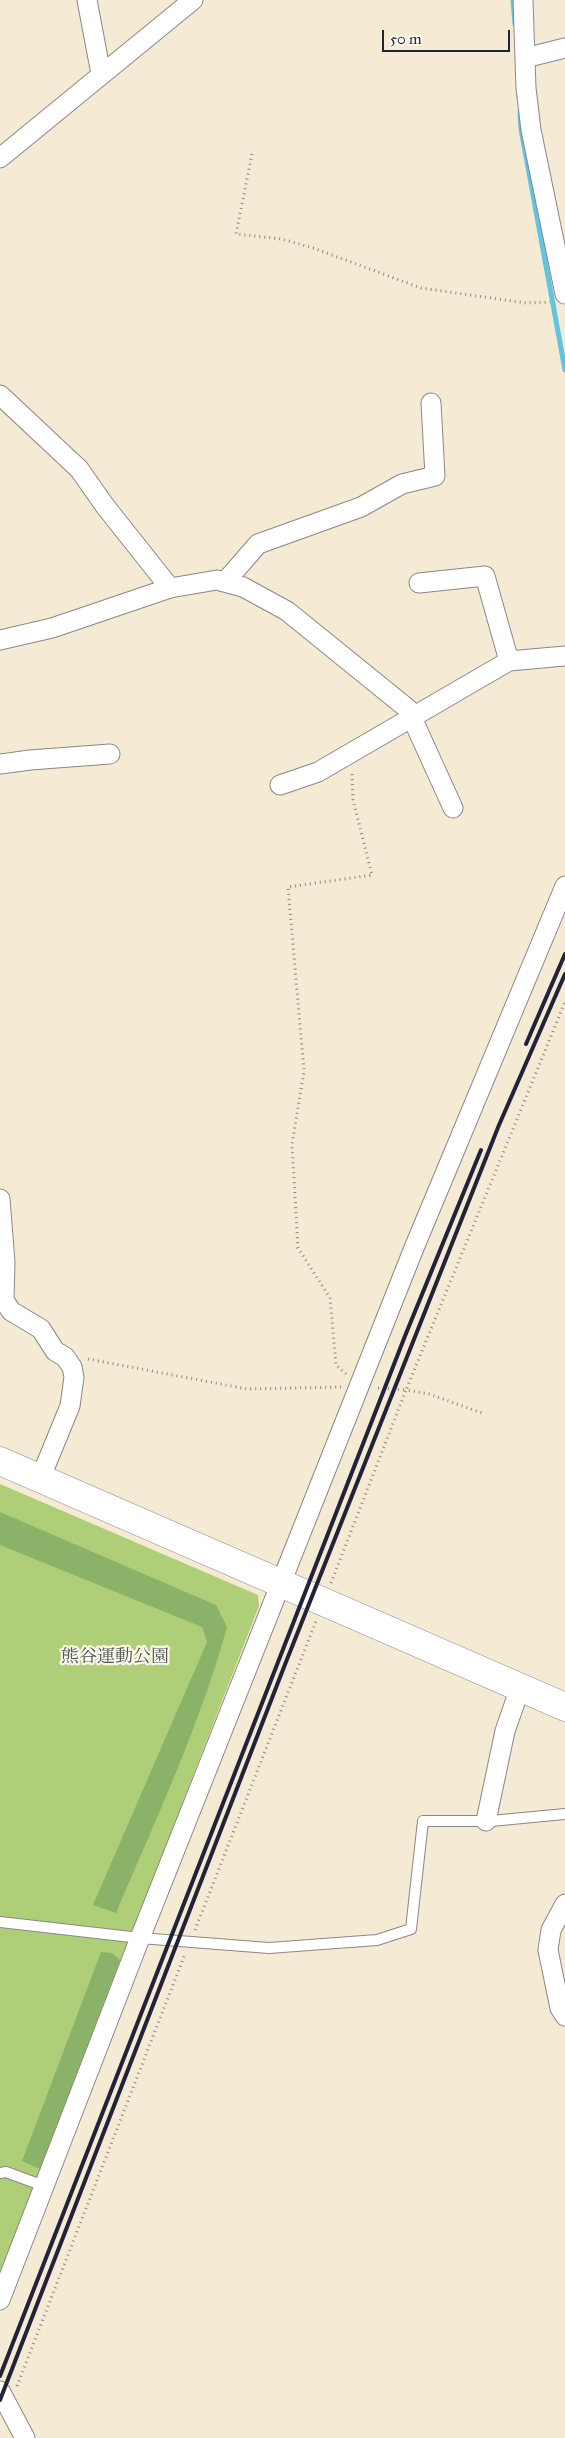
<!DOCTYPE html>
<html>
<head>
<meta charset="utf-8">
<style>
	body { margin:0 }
	#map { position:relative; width:565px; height:2438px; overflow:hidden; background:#f5ead3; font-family:"IM FELL Great Primer",serif }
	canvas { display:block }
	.scale { position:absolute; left:382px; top:30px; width:128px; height:22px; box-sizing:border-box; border:2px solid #22223b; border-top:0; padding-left:6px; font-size:15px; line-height:18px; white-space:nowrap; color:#22223b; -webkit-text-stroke:4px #fbf7ec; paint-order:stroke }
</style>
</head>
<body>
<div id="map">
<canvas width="565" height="2438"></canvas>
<div class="scale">50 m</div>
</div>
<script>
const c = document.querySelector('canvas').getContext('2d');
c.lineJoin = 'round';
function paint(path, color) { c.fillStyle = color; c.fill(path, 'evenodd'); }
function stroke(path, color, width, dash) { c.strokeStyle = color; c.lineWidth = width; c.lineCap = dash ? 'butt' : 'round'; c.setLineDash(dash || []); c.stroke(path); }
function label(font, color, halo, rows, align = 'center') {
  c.font = font + ' "IM FELL Great Primer","Noto Serif JP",serif'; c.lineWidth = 4.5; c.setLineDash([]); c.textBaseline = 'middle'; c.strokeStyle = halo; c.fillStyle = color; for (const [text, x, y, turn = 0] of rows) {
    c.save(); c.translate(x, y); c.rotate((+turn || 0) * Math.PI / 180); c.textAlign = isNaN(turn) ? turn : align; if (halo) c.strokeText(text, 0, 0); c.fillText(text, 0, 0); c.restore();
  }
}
paint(new Path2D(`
	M0,1484L258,1595L259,1606L0,2272Z`), '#aecf77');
paint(new Path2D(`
	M0,1512L216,1605L227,1627C200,1725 156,1819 116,1913L93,1905L207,1642L202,1627L0,1545Z
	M101,1952L112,1953L120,1960L40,2169L22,2161Z`), '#8ab268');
stroke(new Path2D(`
	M513,0L515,24
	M520,112L521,129L565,370`), '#61c4e0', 5);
const lane = new Path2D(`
	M0,1922L140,1938L269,1948L377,1940L411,1929L423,1821H491L565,1814
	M0,2173L6,2172L44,2186`);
const street = new Path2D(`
	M87,0L101,74
	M523,0L526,88L531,130L565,294
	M525,58L565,48
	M0,158L193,0
	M0,395L79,469L105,506L170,588
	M225,582L258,544L361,507L402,484L435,476L431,403
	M419,583L485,576L509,661
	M0,640L52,628L170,588L217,580L243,587L287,611L408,709L453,808
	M0,764L30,760L110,754
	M280,785L318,772L509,661L565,656
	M0,1199L5,1262L4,1300L11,1311L41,1329L55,1351L65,1357L72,1367L74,1377L70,1406L40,1479
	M486,1821L505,1731L520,1688
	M565,1904L551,1930L548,1950L560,2008L565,2016
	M0,2300L140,1938L414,1248L565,886
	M0,2391L25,2438`);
const secondary = new Path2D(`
	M0,1461L565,1707`);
stroke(lane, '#8c8687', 12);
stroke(street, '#8c8687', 21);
stroke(secondary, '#8c8687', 29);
stroke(new Path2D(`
	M252,154L236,234L282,239L313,248L421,288L526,303L550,302
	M88,1359L247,1389L341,1387
	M346,1374L336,1365L330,1298L298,1248L292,1144L304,1071L288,887L372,875L353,800L352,773
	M378,1388L406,1390L565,1002
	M331,1583L406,1390L429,1394L482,1413
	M195,1930L316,1621
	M17,2386L185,1954`), '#8c8687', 3, [1, 4]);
stroke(lane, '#fff', 10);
stroke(street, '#fff', 19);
stroke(secondary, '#fff', 28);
stroke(new Path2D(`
	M526,1044L565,954
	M0,2376L405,1336L481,1150
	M0,2400L284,1667L499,1125L565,974`), '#22223b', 4);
label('18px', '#4c564d', '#fbf7ec', [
	["熊谷運動公園",115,1658]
]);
</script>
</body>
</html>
